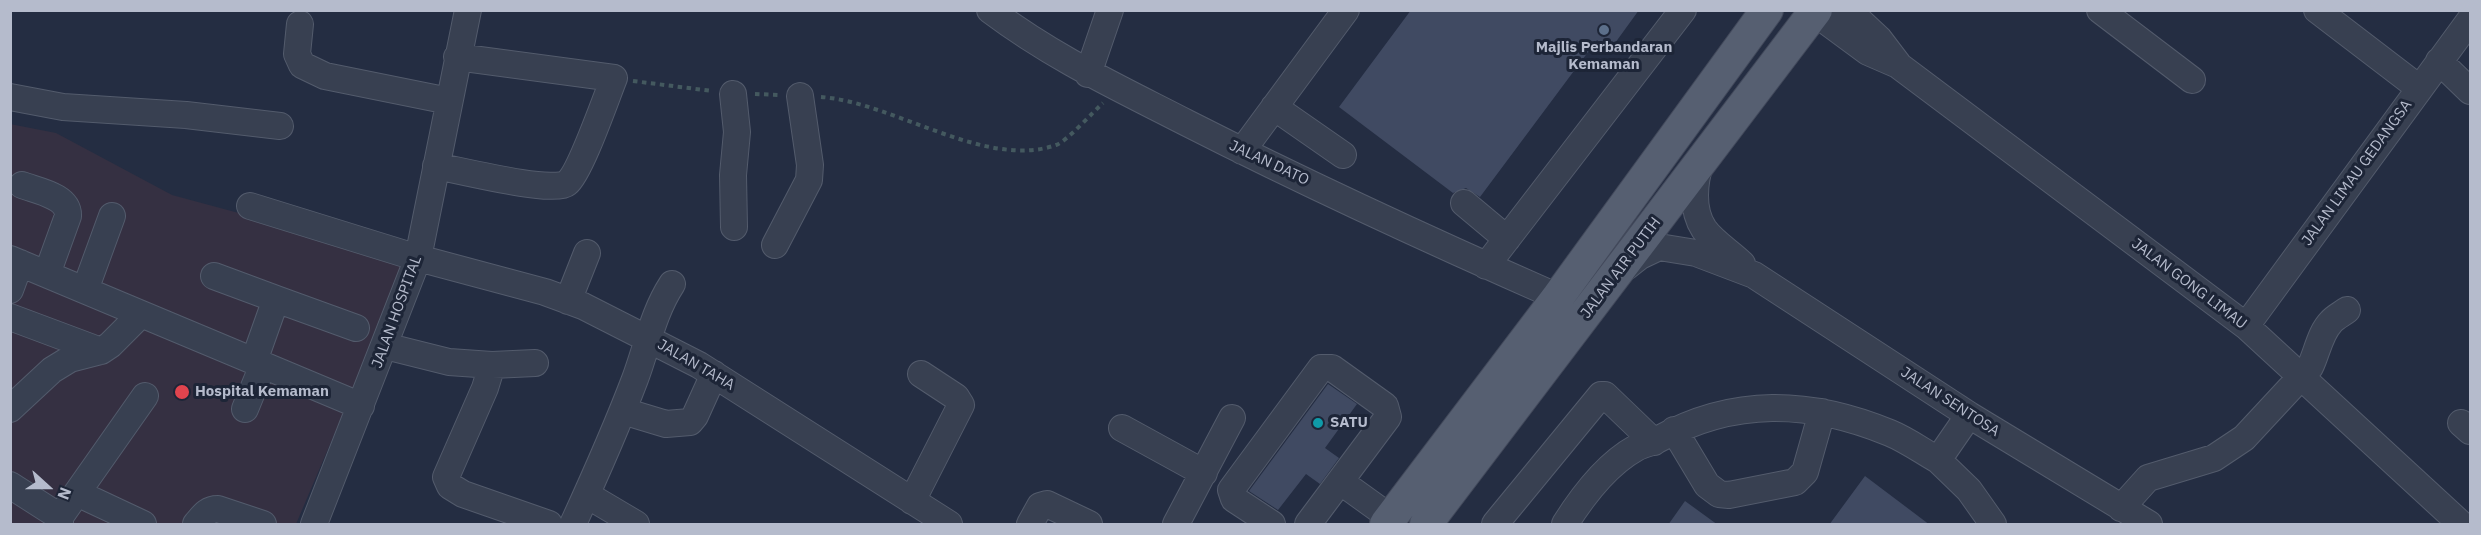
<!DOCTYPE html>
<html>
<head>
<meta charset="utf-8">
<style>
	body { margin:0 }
	#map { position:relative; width:2481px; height:535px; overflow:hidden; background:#242d42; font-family:"IBM Plex Sans",sans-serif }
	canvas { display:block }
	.frame { position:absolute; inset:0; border:12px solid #b5bbcc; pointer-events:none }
	.north { position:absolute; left:18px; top:457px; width:60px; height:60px; -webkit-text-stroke:4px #1d2537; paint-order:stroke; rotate:111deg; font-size:16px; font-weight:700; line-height:24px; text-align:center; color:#b5bbcc }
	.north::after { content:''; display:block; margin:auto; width:21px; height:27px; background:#b5bbcc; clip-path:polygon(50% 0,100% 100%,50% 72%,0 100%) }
</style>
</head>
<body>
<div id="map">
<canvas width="2481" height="535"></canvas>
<div class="frame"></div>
<div class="north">N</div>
</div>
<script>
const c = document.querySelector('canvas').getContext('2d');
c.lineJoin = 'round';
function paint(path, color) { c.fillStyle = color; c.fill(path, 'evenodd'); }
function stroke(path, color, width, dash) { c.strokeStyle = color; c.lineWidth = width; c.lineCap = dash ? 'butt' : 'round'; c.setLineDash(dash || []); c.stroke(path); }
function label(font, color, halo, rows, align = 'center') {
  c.font = font + ' "IBM Plex Sans",sans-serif'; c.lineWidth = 6; c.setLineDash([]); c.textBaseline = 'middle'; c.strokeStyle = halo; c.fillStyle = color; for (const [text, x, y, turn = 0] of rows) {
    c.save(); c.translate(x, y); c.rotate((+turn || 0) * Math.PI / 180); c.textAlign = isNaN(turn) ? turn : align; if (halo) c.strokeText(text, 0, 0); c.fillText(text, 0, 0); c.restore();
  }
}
paint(new Path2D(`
	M10,124L56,133L172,195L409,259L296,524H11Z`), '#353042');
paint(new Path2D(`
	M1411,10H1639L1610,50L1597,40L1480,197L1466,188L1453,193L1339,107Z
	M1328,384L1357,404L1325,448L1339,458L1320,484L1306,474L1278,510L1249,491Z
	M1865,476L1930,525H1829Z
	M1685,501L1718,525H1668Z`), '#404a62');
const minor = new Path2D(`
	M990,10C1054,58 1117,87 1187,123C1309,185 1433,242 1558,297
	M1811,10L1868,52L1898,65L2246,326L2461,524
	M1848,10L1879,39L1898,64
	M2100,10L2192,80
	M2317,10L2419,88
	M300,24L297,54L302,65L325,76L449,101
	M2439,61L2470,91
	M1088,74L1110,10
	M733,94L737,132L733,175L734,227
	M10,97L63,107L186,115L280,126
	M1274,107L1343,155
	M1242,151L1346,10
	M1701,161C1694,182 1691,209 1704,229C1713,242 1731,253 1742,264
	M436,166C458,170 554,194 567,183C580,173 606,98 614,78L457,57
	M22,185C38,191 69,196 68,216L47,274
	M1464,203L1507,239
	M250,206L418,258L545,292L583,306L699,365L949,524
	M775,245L809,180L810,165L800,96
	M10,259L361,406
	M1486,266L1683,10
	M1626,267L1640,256L1659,247L1696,253L1754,275L1969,415L2149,524
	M214,276L276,299L254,361
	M10,290L20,263
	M85,290L112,216
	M276,299L356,328
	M568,301L587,253
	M10,317L101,351
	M2246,326L2470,20
	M385,346L449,362L492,365
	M535,363L492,365L485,388L446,477L450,486L463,494L549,524
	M10,409L52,370L70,359L101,351L110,345L141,314
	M245,409L263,365
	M623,411L666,424L690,422L695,416L714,374
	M2461,423L2470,431
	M1122,428L1204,473
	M1674,430L1707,485L1719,494L1729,495L1795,482L1805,472L1822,412
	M1938,460L1969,490L1993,524
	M1341,482L1391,518
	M10,485L60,517
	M77,493L143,524
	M587,495L636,524
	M912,501L961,405L956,397L921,374
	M2121,508L2148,478L2214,458L2244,438L2310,367C2317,353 2320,333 2331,322C2335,317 2342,314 2347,310
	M60,524V517L145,396
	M196,524C203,516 207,509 218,509L263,524
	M314,524L418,258L468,10
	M573,524C595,476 616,429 635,379C647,347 653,313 672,284
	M1030,524L1040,506L1047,504L1089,524
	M1176,524L1232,418
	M1272,524L1234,499L1231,490L1321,368H1332L1385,406L1388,417L1308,524
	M1495,524L1601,395H1605L1654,442
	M1565,524C1582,497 1607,464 1636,448C1643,444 1651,443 1657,440C1734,397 1810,400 1890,433C1907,440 1922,451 1938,460L1969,415`);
const major = new Path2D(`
	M1386,524L1558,297L1767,10
	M1426,524L1816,10`);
stroke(minor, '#535b6c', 28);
stroke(major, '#42495b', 34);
stroke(new Path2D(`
	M633,81L712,91
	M755,94L780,95
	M821,97C893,102 986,170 1056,145C1066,142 1093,112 1103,103`), '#44595f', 4, [4.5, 4.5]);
stroke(minor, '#384051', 26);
stroke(major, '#565f71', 32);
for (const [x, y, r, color] of [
	[1604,30,6,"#5c6f8a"],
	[182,392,8,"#e0444e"],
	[1318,423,6,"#0f9aa8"]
]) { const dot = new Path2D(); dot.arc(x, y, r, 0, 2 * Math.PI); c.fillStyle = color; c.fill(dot); stroke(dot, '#1d2537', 2); }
label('bold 15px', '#b5bbcc', '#1d2537', [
	["Majlis Perbandaran",1604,48,"center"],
	["Kemaman",1604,65,"center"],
	["Hospital Kemaman",195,392],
	["SATU",1330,423]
], 'left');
label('15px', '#b5bbcc', '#1d2537', [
	["JALAN DATO",1269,163,25],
	["JALAN LIMAU GEDANGSA",2357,173,-54],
	["JALAN AIR PUTIH",1621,268,-53],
	["JALAN GONG LIMAU",2189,284,37],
	["JALAN HOSPITAL",397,312,-70],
	["JALAN TAHA",696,365,30],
	["JALAN SENTOSA",1950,402,33]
]);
</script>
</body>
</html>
